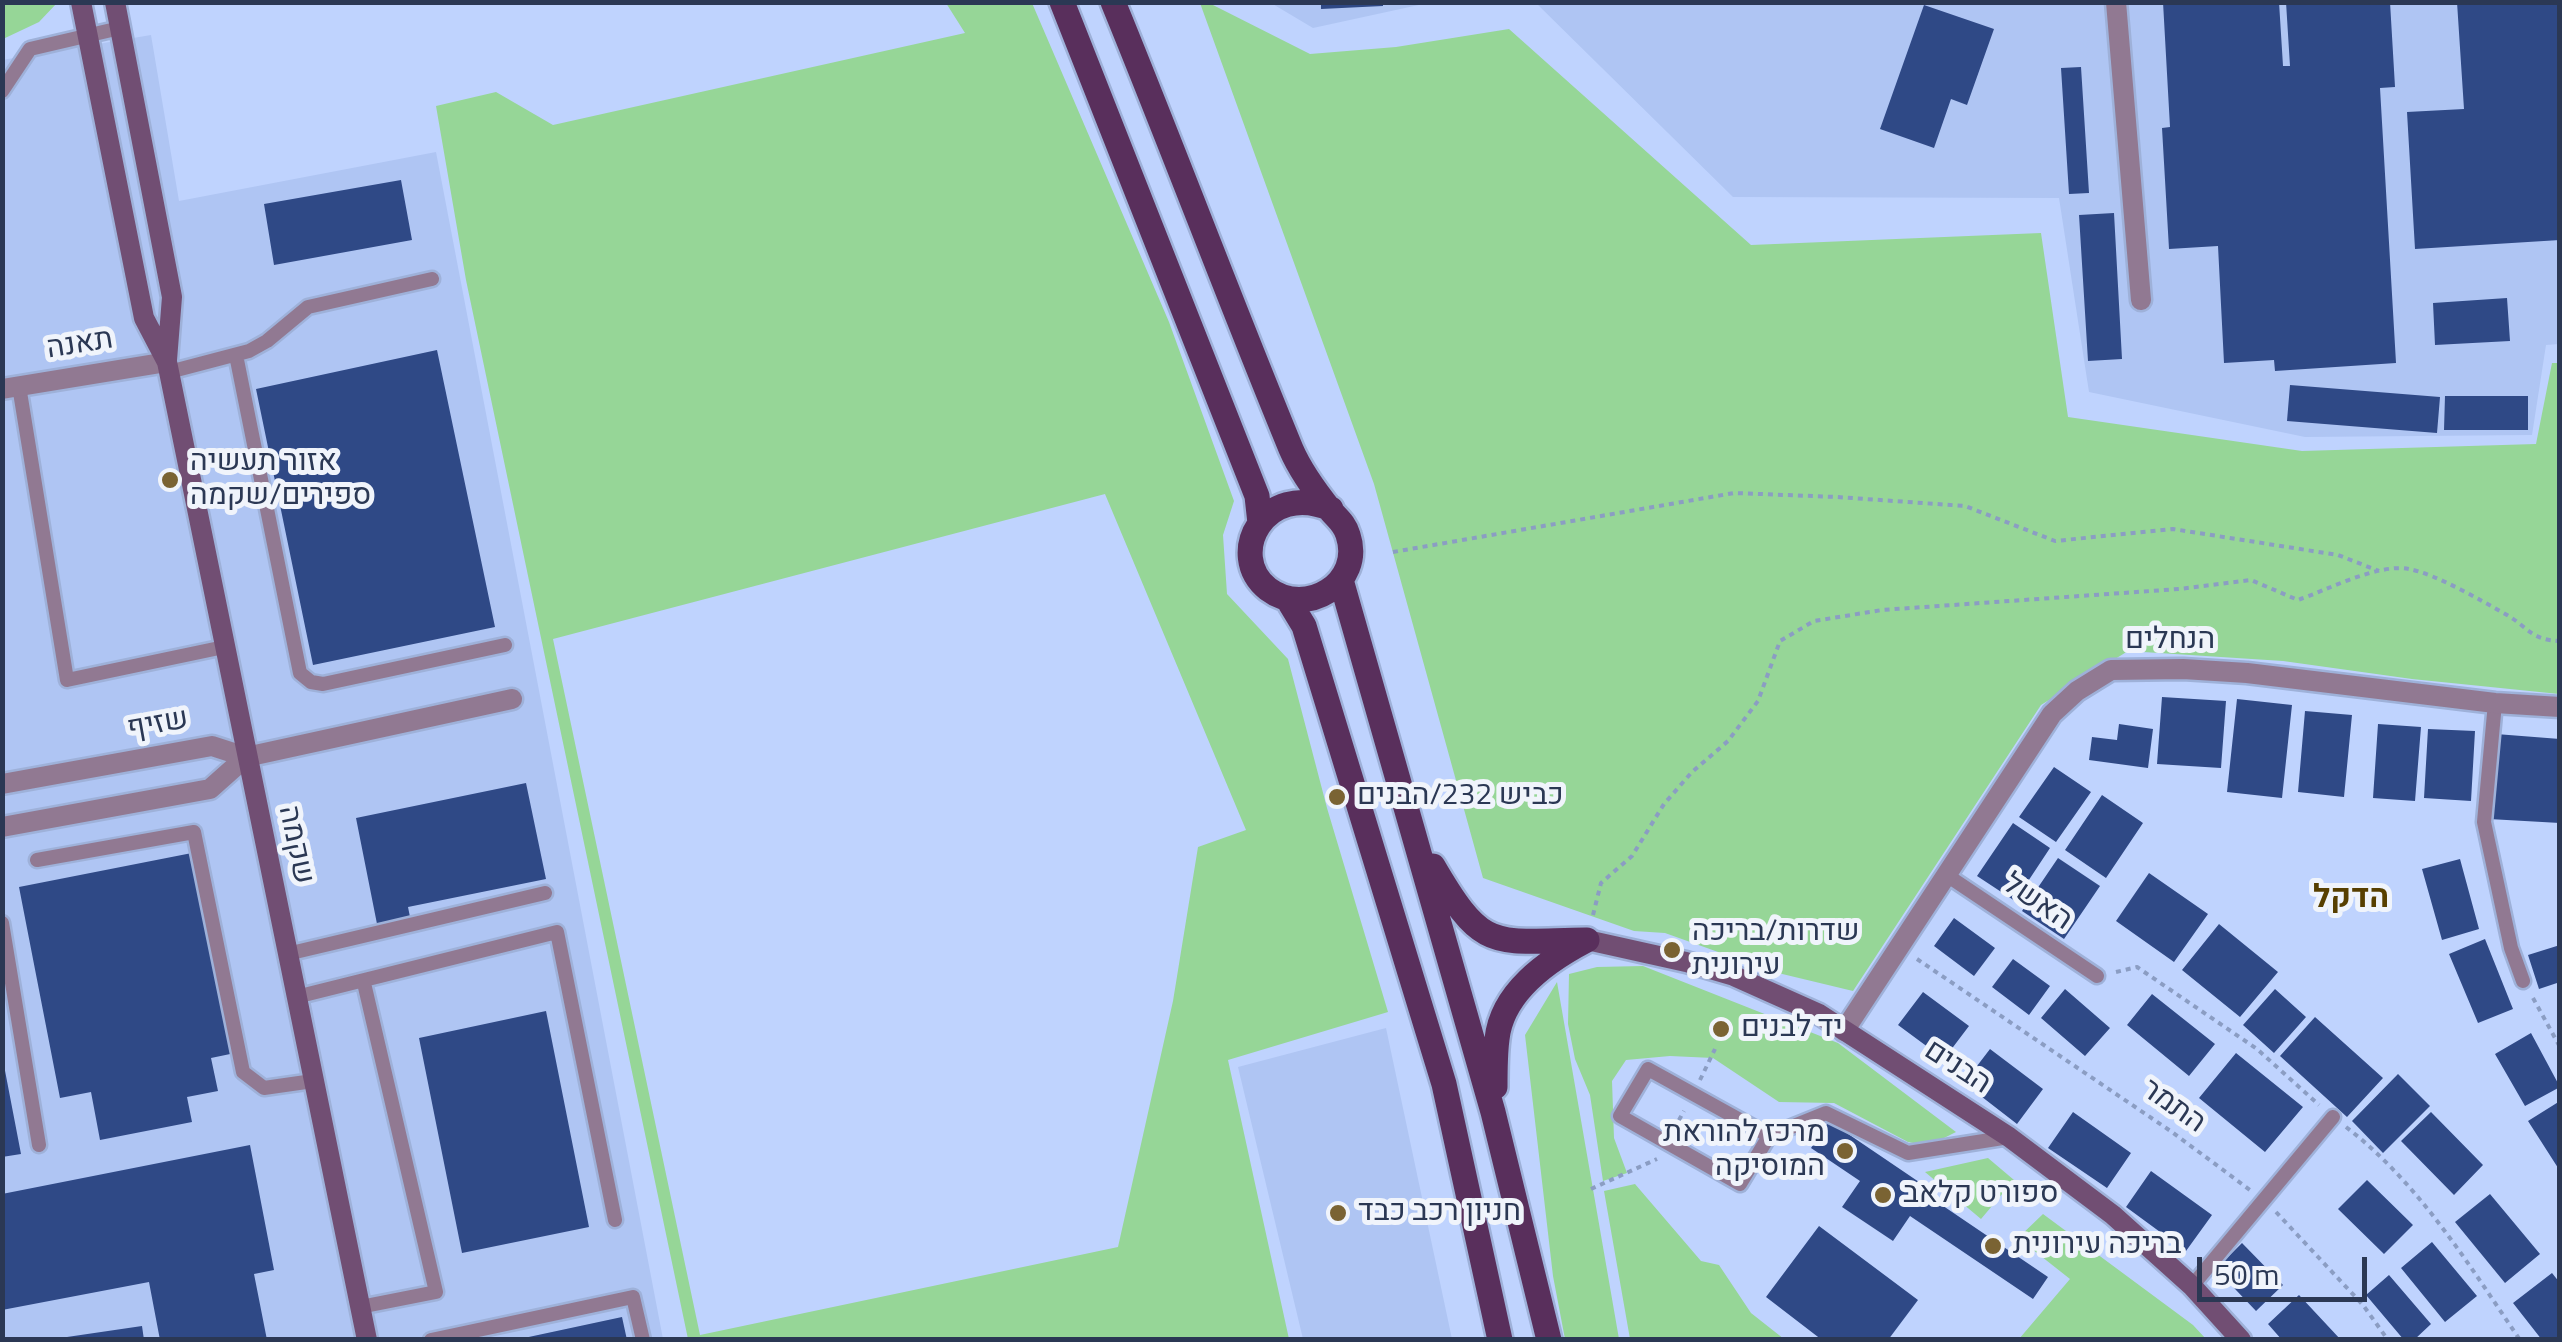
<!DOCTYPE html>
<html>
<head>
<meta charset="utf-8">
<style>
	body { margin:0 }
	#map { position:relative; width:2562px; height:1342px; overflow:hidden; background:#bfd3fe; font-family:"Titillium Web",sans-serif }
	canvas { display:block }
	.frame { position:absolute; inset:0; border:5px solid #2b3854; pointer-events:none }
	.scale { position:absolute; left:2197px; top:1257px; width:170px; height:45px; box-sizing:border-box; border:5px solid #2b3854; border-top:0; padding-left:12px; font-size:30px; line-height:35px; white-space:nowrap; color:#2b3854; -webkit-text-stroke:8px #f0f4fb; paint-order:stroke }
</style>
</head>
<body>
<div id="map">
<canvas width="2562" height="1342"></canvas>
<div class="frame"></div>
<div class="scale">50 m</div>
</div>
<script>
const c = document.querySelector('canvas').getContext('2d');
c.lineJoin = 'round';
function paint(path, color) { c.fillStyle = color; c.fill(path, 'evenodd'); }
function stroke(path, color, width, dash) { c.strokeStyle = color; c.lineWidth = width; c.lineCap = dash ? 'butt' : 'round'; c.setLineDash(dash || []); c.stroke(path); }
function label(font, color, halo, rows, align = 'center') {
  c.font = font + ' "Titillium Web",Heebo,sans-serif'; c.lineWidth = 10; c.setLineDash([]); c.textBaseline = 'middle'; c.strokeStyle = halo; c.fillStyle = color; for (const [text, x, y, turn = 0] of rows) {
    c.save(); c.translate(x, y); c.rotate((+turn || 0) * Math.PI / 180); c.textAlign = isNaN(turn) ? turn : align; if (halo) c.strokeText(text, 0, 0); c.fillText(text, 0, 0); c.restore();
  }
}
paint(new Path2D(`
	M1271,3H1428L1313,28Z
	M1536,3H2559V344L2546,345L2532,435L2305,437L2089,392L2059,198L1733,197Z
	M151,35L179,201L436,152L663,1339H3L2,60Z
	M1386,1028L1452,1339H1303L1238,1067Z`), '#afc5f3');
paint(new Path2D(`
	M3,2H57V3L39,22L3,39Z
	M946,3H1032L1169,322L1234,501L1223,535L1227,594L1288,659L1327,808L1388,1012L1228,1060L1289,1339H688L466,280L436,106L496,92L553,125L965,33ZM1105,494L1246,830L1198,847L1173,1001L1118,1247L700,1335L553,639Z
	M1200,3H1209L1310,54L1396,47L1509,29L1751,245L2041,233L2068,417L2302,451L2536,444L2552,363H2559V694L2412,679L2283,661L2128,651L2041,705L1853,991L1774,972L1665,933L1634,931L1483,878L1374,484Z
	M1643,966L1838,1043L1956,1132L1928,1146L1908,1142L1834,1103L1779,1102L1713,1058L1670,1056L1626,1060L1612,1081L1614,1138L1627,1173L1603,1181L1590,1095L1575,1059L1568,1024L1569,974L1597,967Z
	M1557,982L1619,1339H1565L1553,1276L1525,1035Z
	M1988,1158L2014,1180L1981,1219L1925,1172Z
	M1635,1184L1701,1261L1719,1265L1751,1313L1784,1339H1630L1604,1191Z
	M2043,1214L2193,1325L2206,1339H2019L2070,1279L2018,1238Z`), '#96d697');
paint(new Path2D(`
	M1321,2H1383V6L1321,9Z
	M2163,2H2279L2283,66H2290L2286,2H2390L2395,87L2380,88L2396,363L2275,371L2274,360L2224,363L2218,246L2169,249L2162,128L2170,127Z
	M2457,2H2560V240L2415,249L2407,112L2464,109Z
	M1924,5L1994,29L1967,105L1951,99L1934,148L1880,129Z
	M2081,67L2089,193L2069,194L2061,68Z
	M401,180L412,240L274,265L264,204Z
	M2114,213L2122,359L2088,361L2079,215Z
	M2507,298L2510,341L2435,345L2433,303Z
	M437,350L495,627L313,665L256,389Z
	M2290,385L2440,397L2437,433L2287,421Z
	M2445,396H2528V430H2444Z
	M2162,697L2226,701L2221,768L2157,764Z
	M2237,699L2292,705L2282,798L2227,792Z
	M2305,711L2352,715L2344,797L2298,792Z
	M2119,724L2153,729L2148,768L2089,760L2092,737L2117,740Z
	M2378,724L2421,727L2415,801L2373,798Z
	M2428,729L2475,731L2471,801L2424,798Z
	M2496,734L2560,739V823L2489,819Z
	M2054,767L2091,792L2056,842L2019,817Z
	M526,783L546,879L408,907L411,922L378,929L356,818Z
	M2102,795L2143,823L2106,878L2065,850Z
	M2013,823L2050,848L2015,901L1977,876Z
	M197,852L235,1053L211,1058L218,1091L187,1097L192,1122L100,1140L91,1092L60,1098L19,887Z
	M2058,858L2100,886L2064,939L2022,911Z
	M2460,859L2479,929L2442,940L2422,869Z
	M2149,873L2208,914L2174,962L2116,921Z
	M1954,918L1995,948L1974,976L1934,946Z
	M2219,924L2278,972L2240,1017L2182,970Z
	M2485,939L2513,1009L2478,1023L2449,954Z
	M2560,945V982L2539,989L2528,955Z
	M2013,959L2050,986L2029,1015L1992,987Z
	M2065,989L2110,1028L2085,1056L2041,1018Z
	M2275,989L2306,1017L2274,1053L2243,1025Z
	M1923,992L1969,1026L1944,1059L1898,1025Z
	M2152,994L2215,1044L2189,1076L2127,1025Z
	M546,1011L589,1227L462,1253L419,1038Z
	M2315,1017L2383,1078L2347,1117L2280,1056Z
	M2531,1033L2560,1087L2525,1106L2495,1054Z
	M1990,1049L2043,1089L2017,1124L1964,1083Z
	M2236,1053L2303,1107L2265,1152L2199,1098Z
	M2,1055L21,1154L2,1157Z
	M2398,1074L2430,1106L2383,1153L2352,1121Z
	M2560,1101V1171L2528,1121Z
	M2073,1112L2131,1153L2107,1188L2048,1148Z
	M2431,1112L2483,1165L2454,1195L2401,1141Z
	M1829,1121L1919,1182L1927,1195L2048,1277L2033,1299L1910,1216L1893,1241L1842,1207L1860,1181L1811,1148Z
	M250,1145L274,1270L254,1274L267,1340H160L149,1282L2,1310V1194Z
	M2151,1171L2212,1215L2186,1251L2126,1207Z
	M2367,1180L2413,1225L2384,1254L2338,1209Z
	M2490,1194L2540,1254L2505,1283L2455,1222Z
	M1819,1226L1918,1300L1888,1340H1822L1766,1297Z
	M2432,1242L2477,1296L2445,1322L2401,1268Z
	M2242,1243L2283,1285L2256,1311L2216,1269Z
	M2552,1273L2560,1283V1340H2542L2513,1303Z
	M2389,1275L2431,1324L2414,1340H2404L2366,1295Z
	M2299,1295L2341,1340H2282L2268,1324Z
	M622,1317L627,1340H524V1338Z
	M142,1326L144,1340H67V1337Z`), '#2f4986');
const lane = new Path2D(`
	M2,91L30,49L120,28
	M236,355L300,673L311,682L323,684L505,645
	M169,372L249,351L267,341L308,307L432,279
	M19,386L67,680L224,647
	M2495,703L2484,822L2511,948L2523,981
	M37,860L194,832L243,1072L264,1088L313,1081
	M1948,876L2097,976
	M2,923L39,1145
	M287,954L545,893
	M296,997L557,932L615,1220
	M1769,1136L1740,1184L1620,1116L1648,1069L1769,1136L1826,1113L1908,1153L2009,1137
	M2192,1286L2333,1117
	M360,1307L436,1292L364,983
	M431,1340L633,1297L643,1340`);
const street = new Path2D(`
	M2116,2L2141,300
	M2,389L167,362
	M2,784L212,746L246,757L512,699
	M2,827L210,789L246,757
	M1844,1031L2052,714L2077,691L2111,670L2183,669L2247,673L2495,703L2560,707`);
const secondary = new Path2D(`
	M81,2L144,318L167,362L367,1340
	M115,2L172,297L167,360
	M1587,940L1686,962L1734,976L1819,1014L2009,1137L2113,1215L2192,1286L2241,1340`);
const primary = new Path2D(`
	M1062,2L1257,496L1260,523
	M1113,2C1174,151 1230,301 1291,449C1300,470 1319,496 1331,511C1338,519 1345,524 1348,535C1364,583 1306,618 1268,589C1225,555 1265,480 1331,509
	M1341,580L1493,1112L1549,1340
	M1287,598L1304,626L1444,1084L1500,1340
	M1433,866C1484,954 1493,941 1587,940
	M1495,1087C1495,1071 1495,1054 1497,1039C1502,992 1547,961 1585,941`);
stroke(lane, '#9eb1d9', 19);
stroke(street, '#9eb1d9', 25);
stroke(secondary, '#9eb1d9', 25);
stroke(primary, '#9eb1d9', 30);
stroke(new Path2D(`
	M1393,552L1734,493L1837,497L1965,506L2055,541L2173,529L2338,555L2379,571
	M1593,915L1601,883L1632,856L1664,804L1692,772L1728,741L1758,701L1780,641L1814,621L1882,610L2179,589L2251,580L2298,600C2327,590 2378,563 2409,569C2436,574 2482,601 2507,615C2529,628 2531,640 2560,641
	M1917,959L2172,1132L2250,1190
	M2116,972L2137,967L2257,1049L2319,1105
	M2533,998L2560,1047
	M1700,1080L1715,1049
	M2346,1127C2419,1183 2469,1265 2520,1340
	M1674,1129L1684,1111
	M1591,1189L1657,1159
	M2276,1212L2363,1305L2388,1340`), '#8b9dc3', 4, [5, 5]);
stroke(lane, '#917992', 14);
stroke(street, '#917992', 20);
stroke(secondary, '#714e73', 20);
stroke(primary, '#592f5c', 25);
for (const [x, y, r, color] of [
	[170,480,10,"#7a6333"],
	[1337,797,10,"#7a6333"],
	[1672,950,10,"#7a6333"],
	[1721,1029,10,"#7a6333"],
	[1845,1151,10,"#7a6333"],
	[1883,1195,10,"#7a6333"],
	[1338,1213,10,"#7a6333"],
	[1993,1246,10,"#7a6333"]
]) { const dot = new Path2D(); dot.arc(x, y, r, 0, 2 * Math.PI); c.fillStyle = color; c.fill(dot); stroke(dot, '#f0f4fb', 4); }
label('30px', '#2b3854', '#f0f4fb', [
	["תאנה",80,345,-9],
	["הנחלים",2170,641],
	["שזיף",158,725,-10],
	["שקמה",295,845,78],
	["האשל",2037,903,34],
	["הבנים",1957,1068,33],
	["התמר",2173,1107,35]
]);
label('30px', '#2b3854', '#f0f4fb', [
	["אזור תעשיה",190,463],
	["ספירים/שקמה",190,497],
	["כביש 232/הבנים",1357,797],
	["שדרות/בריכה",1692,933],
	["עירונית",1692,967],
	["יד לבנים",1741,1029],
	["מרכז להוראת",1825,1134,"right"],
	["המוסיקה",1825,1168,"right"],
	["ספורט קלאב",1903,1195],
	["חניון רכב כבד",1358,1213],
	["בריכה עירונית",2013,1246]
], 'left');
label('bold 32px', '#573f00', '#f0f4fb', [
	["הדקל",2351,899]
]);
</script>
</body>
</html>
